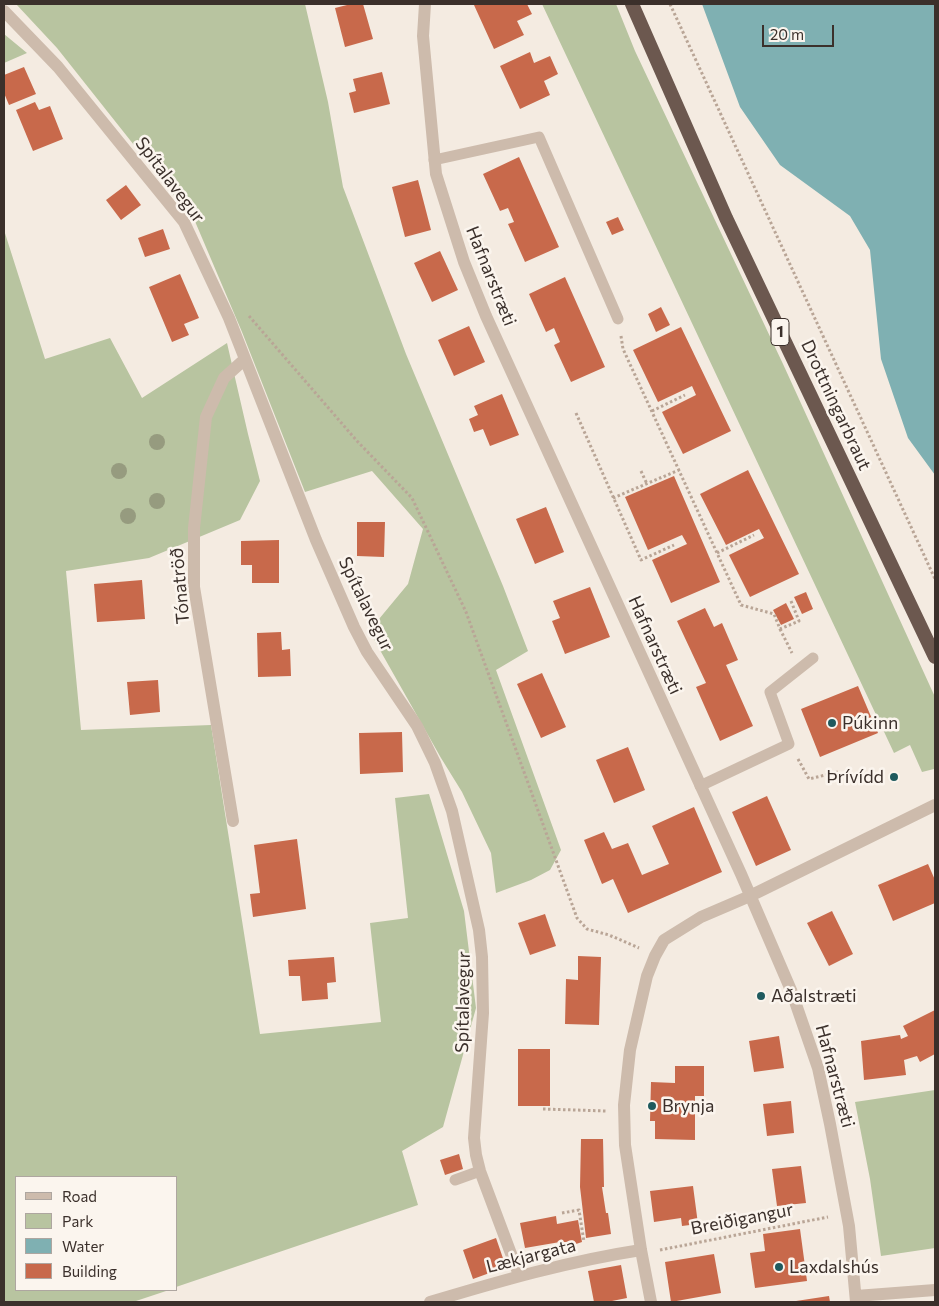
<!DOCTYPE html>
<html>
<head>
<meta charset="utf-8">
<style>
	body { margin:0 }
	#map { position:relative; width:939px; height:1306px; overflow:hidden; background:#f4ebe1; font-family:Commissioner,sans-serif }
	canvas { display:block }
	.frame { position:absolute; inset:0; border:5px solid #3b302b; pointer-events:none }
	.legend { position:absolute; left:15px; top:1176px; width:162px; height:115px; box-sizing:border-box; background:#fbf5ee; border:1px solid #aea6a0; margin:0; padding:6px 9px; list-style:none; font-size:15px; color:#3b302b }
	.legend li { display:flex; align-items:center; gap:10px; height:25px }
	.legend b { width:25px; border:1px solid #aea6a0 }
	.scale { position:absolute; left:762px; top:25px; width:72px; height:22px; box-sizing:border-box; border:2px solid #3b302b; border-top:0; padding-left:6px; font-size:15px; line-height:18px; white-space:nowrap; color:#3b302b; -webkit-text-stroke:4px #fbf5ee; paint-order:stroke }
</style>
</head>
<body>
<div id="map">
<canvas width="939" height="1306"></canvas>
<div class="frame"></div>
<ul class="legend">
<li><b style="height:6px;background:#cdbbac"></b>Road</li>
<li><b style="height:14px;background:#b8c4a0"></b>Park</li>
<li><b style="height:14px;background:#7fb0b2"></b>Water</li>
<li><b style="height:14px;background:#c8694b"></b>Building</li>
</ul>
<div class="scale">20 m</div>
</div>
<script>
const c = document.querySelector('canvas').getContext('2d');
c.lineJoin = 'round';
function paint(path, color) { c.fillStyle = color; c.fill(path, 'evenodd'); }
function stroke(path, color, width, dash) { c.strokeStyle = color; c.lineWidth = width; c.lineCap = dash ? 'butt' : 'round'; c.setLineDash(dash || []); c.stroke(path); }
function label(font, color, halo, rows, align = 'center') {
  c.font = font + ' Commissioner,sans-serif'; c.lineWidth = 5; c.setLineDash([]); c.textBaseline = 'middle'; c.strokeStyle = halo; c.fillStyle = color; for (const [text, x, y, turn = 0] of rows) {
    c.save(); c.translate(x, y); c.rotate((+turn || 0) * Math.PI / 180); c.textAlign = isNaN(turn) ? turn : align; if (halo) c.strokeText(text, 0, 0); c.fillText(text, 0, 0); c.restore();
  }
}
paint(new Path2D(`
	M16,4H305L328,102L343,187L406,354L503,586L528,651L496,670L561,850L550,870L531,880L496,893L491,853L462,792L441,758L372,636L379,619L408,584L423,529L372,471L305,492L242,332L194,219L176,198L57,48Z
	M542,4H616L635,51L783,364L935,697L934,769L922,772L910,745L894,753Z
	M4,34L27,53L4,63Z
	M4,230L45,359L110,338L142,398L227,343L248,434L260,481L240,520L149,558L66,571L81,730L211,725L260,1034L381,1022L370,923L408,918L395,798L429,794L464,911L476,1008L443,1127L402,1151L418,1205L176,1287V1177H16V1290H169L133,1302H4Z
	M935,1090V1248L881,1256L870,1179L855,1102Z`), '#b8c4a0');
paint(new Path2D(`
	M702,4H935V475L908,438L881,359L870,250L850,216L780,165L740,107Z`), '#7fb0b2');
paint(new Path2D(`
	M351,4H363L373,39L345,47L335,8Z
	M478,4H527L532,14L517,21L524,35L494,49L474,5Z
	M530,52L534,63L550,56L558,74L544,81L550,95L520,109L500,66Z
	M24,67L36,94L9,105L4,93V75Z
	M382,72L390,104L354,113L349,93L356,91L353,79Z
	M35,102L39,110L50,106L63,139L33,151L16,110Z
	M519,157L559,247L525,262L508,224L514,222L508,208L500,211L483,174Z
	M418,180L431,230L405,237L392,187Z
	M126,185L141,205L121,220L106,200Z
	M618,217L624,230L612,235L606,222Z
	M163,229L170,249L145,257L138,238Z
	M440,251L458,290L432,302L414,263Z
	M180,274L199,318L184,324L189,335L172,342L149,287Z
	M565,277L605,367L571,382L554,345L560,342L554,328L546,332L529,294Z
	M661,307L670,325L656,332L648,314Z
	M469,326L485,362L454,376L438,340Z
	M681,327L731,431L683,454L662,412L696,395L692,386L658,402L633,350Z
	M502,394L519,435L490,446L483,429L474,432L469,419L478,415L474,406Z
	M748,470L799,574L750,597L729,555L764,538L759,529L726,545L700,494Z
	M674,476L720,582L671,603L652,560L687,544L682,535L648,550L625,497Z
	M546,507L564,552L535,564L516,519Z
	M357,522H385L384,557L357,556Z
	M279,540V583H252V565H241V541Z
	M142,580L145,619L97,622L94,584Z
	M590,587L610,637L565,654L552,621L560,618L553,601Z
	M806,592L813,609L802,614L794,597Z
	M786,603L794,619L781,625L773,610Z
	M705,608L714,627L722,623L738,660L726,665L753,726L720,741L696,687L706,683L677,621Z
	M281,632L282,650L290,649L291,676L258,677L257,633Z
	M542,673L566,727L541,738L517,684Z
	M158,680L160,712L130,715L127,682Z
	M858,686L878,733L820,757L801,709Z
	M402,732L403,772L360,774L359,733Z
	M628,747L645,790L614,803L596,760Z
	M767,796L791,850L756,866L732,812Z
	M694,807L722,872L628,913L613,879L602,884L584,840L604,832L612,849L628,843L642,875L669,864L652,826Z
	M297,839L306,909L253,917L250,894L260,893L254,845Z
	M928,864L935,880V903L893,921L878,885Z
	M832,911L853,954L829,966L807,923Z
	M545,914L556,946L530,955L518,923Z
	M578,956L601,957L599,1025L565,1024L566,979L578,980Z
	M334,957L336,982L327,983L328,999L302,1001L300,976H289L288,960Z
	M935,1010V1054L920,1062L917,1056L904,1060L906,1075L864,1080L861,1041L900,1035L901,1039L908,1036L903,1026Z
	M779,1036L784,1068L754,1072L749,1041Z
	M518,1049H550V1106H518Z
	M675,1066H704V1096H695V1140L655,1139V1121H650L651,1082L675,1083Z
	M791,1101L794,1133L767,1136L763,1104Z
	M581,1139H603L604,1187H602L606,1213H608L611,1234L586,1238L580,1187Z
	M459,1154L463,1169L445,1175L440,1160Z
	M801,1166L806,1203L777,1206L772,1169Z
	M693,1186L698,1224L682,1226L681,1218L654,1222L650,1191Z
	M556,1216L557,1224L578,1220L582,1242L561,1249L560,1242L525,1248L520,1223Z
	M800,1229L807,1281L755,1288L750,1253L765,1251L763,1234Z
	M496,1238L506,1267L473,1279L463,1250Z
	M714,1254L721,1293L671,1302L665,1262Z
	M621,1265L627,1298L607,1302H594L588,1271Z
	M829,1296L830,1302H796V1301Z`), '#c8694b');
stroke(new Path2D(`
	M670,4L935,579
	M249,316L357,441L412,498L466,612L577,918L587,929L609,935L639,948
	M621,336L623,349L741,605L774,614L780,629L799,621L791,601
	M652,411L685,395
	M576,413L641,560L674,545
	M641,471L647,484
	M613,498L679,470
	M717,553L754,535
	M780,629L792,653
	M798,759L809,779L838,772
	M543,1109L606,1111
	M562,1213L579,1210L584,1242
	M660,1250L828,1217`), '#b9a596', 3, [2.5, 2.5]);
stroke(new Path2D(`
	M434,160L539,137L618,319
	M700,786L789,744L770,692L813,658
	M455,1180L480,1171`), '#cdbbac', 11);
stroke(new Path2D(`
	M425,4L423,36L436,174L464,262L486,316L741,874L791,990L818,1068L830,1124L849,1226L856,1302
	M4,11L58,67L184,222L229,318L316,540L354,627L367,652L417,726L435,763L452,811L479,930L482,957L483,1013L474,1138L476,1155L480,1171L519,1275
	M233,821L194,587V528L206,417L224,378L245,359
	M856,1296L935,1290
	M430,1302C500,1281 569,1261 641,1250
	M651,1302L641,1250L625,1145L624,1105L630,1050L647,976L655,956L664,940L701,917L750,896L935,805`), '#cdbbac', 12);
stroke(new Path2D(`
	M632,4L726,218L935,657`), '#6c584f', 14);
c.fillStyle = '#969b7f';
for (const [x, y] of [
	[157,442],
	[119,471],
	[157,501],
	[128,516]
]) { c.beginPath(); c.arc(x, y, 8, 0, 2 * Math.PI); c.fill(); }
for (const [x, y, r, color] of [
	[832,723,5,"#1f5a5e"],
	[894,777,5,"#1f5a5e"],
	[761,996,5,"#1f5a5e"],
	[652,1106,5,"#1f5a5e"],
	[779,1267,5,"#1f5a5e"]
]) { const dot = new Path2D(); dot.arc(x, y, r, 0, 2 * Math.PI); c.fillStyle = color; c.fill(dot); stroke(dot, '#fbf5ee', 2); }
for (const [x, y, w] of [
	[780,332,18]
]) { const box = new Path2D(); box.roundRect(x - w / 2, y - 13.5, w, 27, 4); c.fillStyle = '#fbf5ee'; c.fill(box); stroke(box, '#3b302b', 1); }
label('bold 16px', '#3b302b', null, [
	["1",780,332]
]);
label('18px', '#3b302b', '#fbf5ee', [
	["Spítalavegur",170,180,53],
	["Hafnarstræti",491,276,68],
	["Drottningarbraut",836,405,65],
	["Tónatröð",180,586,-95],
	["Spítalavegur",366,604,64],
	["Hafnarstræti",655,645,66],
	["Spítalavegur",463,1002,-89],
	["Hafnarstræti",835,1076,75],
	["Breiðigangur",742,1219,-11],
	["Lækjargata",531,1256,-14]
]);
label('18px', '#3b302b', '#fbf5ee', [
	["Púkinn",842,723],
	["Þrívídd",884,777,"right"],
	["Aðalstræti",771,996],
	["Brynja",662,1106],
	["Laxdalshús",789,1267]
], 'left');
</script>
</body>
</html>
